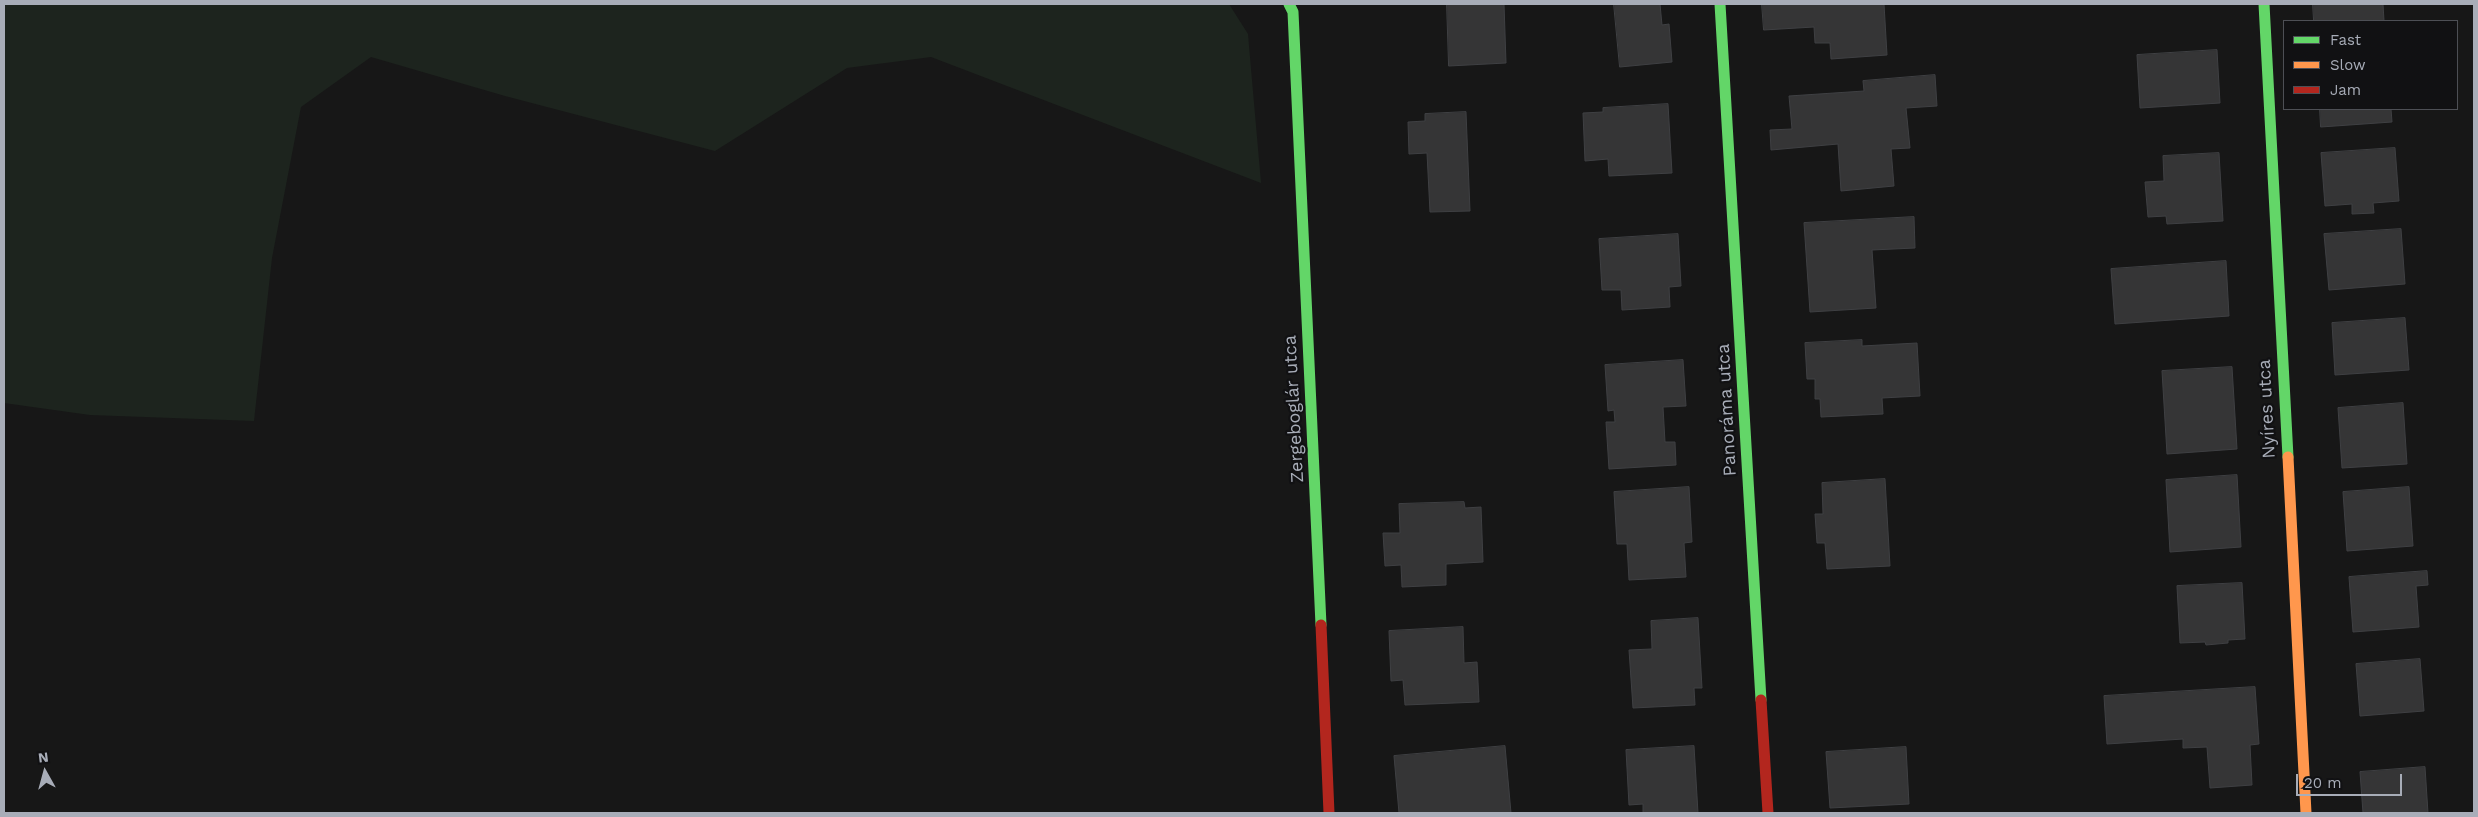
<!DOCTYPE html>
<html>
<head>
<meta charset="utf-8">
<style>
	body { margin:0 }
	#map { position:relative; width:2478px; height:817px; overflow:hidden; background:#171717; font-family:"Work Sans",sans-serif }
	canvas { display:block }
	.frame { position:absolute; inset:0; border:5px solid #a8adb8; pointer-events:none }
	.legend { position:absolute; left:2283px; top:20px; width:175px; height:90px; box-sizing:border-box; background:#111113; border:1px solid #4d4f55; margin:0; padding:6px 9px; list-style:none; font-size:15px; color:#a8adb8 }
	.legend li { display:flex; align-items:center; gap:10px; height:25px }
	.legend b { width:25px; border:1px solid #4d4f55 }
	.north { position:absolute; left:20px; top:747px; width:50px; height:50px; -webkit-text-stroke:4px #111113; paint-order:stroke; rotate:353deg; font-size:14px; font-weight:700; line-height:20px; text-align:center; color:#a8adb8 }
	.north::after { content:''; display:block; margin:auto; width:18px; height:22px; background:#a8adb8; clip-path:polygon(50% 0,100% 100%,50% 72%,0 100%) }
	.scale { position:absolute; left:2296px; top:774px; width:106px; height:22px; box-sizing:border-box; border:2px solid #a8adb8; border-top:0; padding-left:6px; font-size:15px; line-height:18px; white-space:nowrap; color:#a8adb8; -webkit-text-stroke:4px #111113; paint-order:stroke }
</style>
</head>
<body>
<div id="map">
<canvas width="2478" height="817"></canvas>
<div class="frame"></div>
<ul class="legend">
<li><b style="height:6px;background:#63d668"></b>Fast</li>
<li><b style="height:6px;background:#ff974d"></b>Slow</li>
<li><b style="height:6px;background:#b3261e"></b>Jam</li>
</ul>
<div class="north">N</div>
<div class="scale">20 m</div>
</div>
<script>
const c = document.querySelector('canvas').getContext('2d');
c.lineJoin = 'round';
function paint(path, color) { c.fillStyle = color; c.fill(path, 'evenodd'); }
function stroke(path, color, width, dash) { c.strokeStyle = color; c.lineWidth = width; c.lineCap = dash ? 'butt' : 'round'; c.setLineDash(dash || []); c.stroke(path); }
function label(font, color, halo, rows, align = 'center') {
  c.font = font + ' "Work Sans",sans-serif'; c.lineWidth = 4.5; c.setLineDash([]); c.textBaseline = 'middle'; c.strokeStyle = halo; c.fillStyle = color; for (const [text, x, y, turn = 0] of rows) {
    c.save(); c.translate(x, y); c.rotate((+turn || 0) * Math.PI / 180); c.textAlign = isNaN(turn) ? turn : align; if (halo) c.strokeText(text, 0, 0); c.fillText(text, 0, 0); c.restore();
  }
}
paint(new Path2D(`
	M4,4H1229L1248,34L1261,183L931,57L847,68L715,151L505,96L371,57L301,107L272,258L254,421L90,415L4,403Z`), '#1d241e');
const building = new Path2D(`
	M1447,4H1504L1506,63L1449,66Z
	M1614,4H1660L1662,25L1669,24L1672,62L1620,67Z
	M1762,4H1884L1887,55L1831,59L1830,43H1815L1814,27L1764,30Z
	M2313,4H2383L2384,21H2314Z
	M2217,50L2220,103L2140,108L2137,55Z
	M1935,75L1937,106L1906,108L1910,148L1891,149L1894,186L1841,191L1838,144L1771,150L1770,130L1792,129L1789,96L1864,91L1863,81Z
	M1668,104L1672,173L1609,176L1608,159L1585,161L1583,113L1603,112V108Z
	M2320,109H2391L2392,122L2321,127Z
	M1466,112L1470,211L1430,212L1427,153L1409,154L1408,122L1425,121V114Z
	M2395,148L2399,201L2373,203L2374,213L2352,214V204L2325,206L2321,153Z
	M2219,153L2223,221L2167,224L2166,216L2148,217L2145,182L2164,181L2163,156Z
	M1914,217L1915,248L1872,250L1876,308L1810,312L1804,223Z
	M2401,229L2405,284L2329,290L2324,234Z
	M1678,234L1681,286L1669,287L1670,307L1622,310L1621,290H1602L1599,239Z
	M2226,261L2229,316L2115,324L2111,269Z
	M2405,318L2409,370L2335,375L2332,323Z
	M1862,340V346L1917,343L1920,396L1882,398L1883,414L1821,417L1820,399H1815V379H1807L1805,343Z
	M1683,360L1686,406L1663,407L1665,442H1675L1676,465L1609,469L1606,422H1615L1614,410L1608,411L1605,365Z
	M2232,367L2237,449L2167,454L2162,371Z
	M2403,403L2407,464L2342,468L2338,408Z
	M2237,475L2241,547L2170,552L2166,480Z
	M1885,479L1890,566L1827,569L1825,543H1817L1815,514H1823L1822,483Z
	M1689,487L1692,542L1684,543L1686,577L1629,580L1627,544H1617L1614,492Z
	M2409,487L2413,546L2347,551L2343,492Z
	M1464,502L1465,508L1481,507L1483,562L1446,564V585L1402,587L1401,565L1385,566L1383,533H1400L1399,504Z
	M2427,571L2428,585L2416,586L2419,627L2353,632L2349,577Z
	M2242,583L2245,639L2228,640V643L2206,645L2205,642L2180,643L2177,586Z
	M1698,618L1702,688H1694L1695,705L1633,708L1629,650L1652,649L1651,621Z
	M1463,627L1464,663L1477,662L1479,702L1405,705L1403,680L1391,681L1389,631Z
	M2420,659L2424,711L2360,716L2356,664Z
	M2255,687L2259,744L2250,745L2252,785L2210,788L2207,747L2183,748V739L2107,744L2104,696Z
	M1505,746L1511,813H1399L1394,756Z
	M1694,746L1698,813H1643V804L1629,805L1626,750Z
	M1906,747L1909,804L1830,808L1826,752Z
	M2425,767L2428,813H2363L2360,772Z`);
paint(building, '#353536');
stroke(building, '#3f4043', 1);
stroke(new Path2D(`
	M1289,4L1293,12L1321,625
	M1720,4L1761,700
	M2264,4L2288,457`), '#63d668', 11);
stroke(new Path2D(`
	M2288,457L2306,813`), '#ff974d', 11);
stroke(new Path2D(`
	M1321,625L1329,813
	M1761,700L1768,813`), '#b3261e', 11);
label('18px', '#a8adb8', '#111113', [
	["Zergeboglár utca",1294,409,-93],
	["Nyíres utca",2267,409,-93],
	["Panoráma utca",1727,410,-93]
]);
</script>
</body>
</html>
